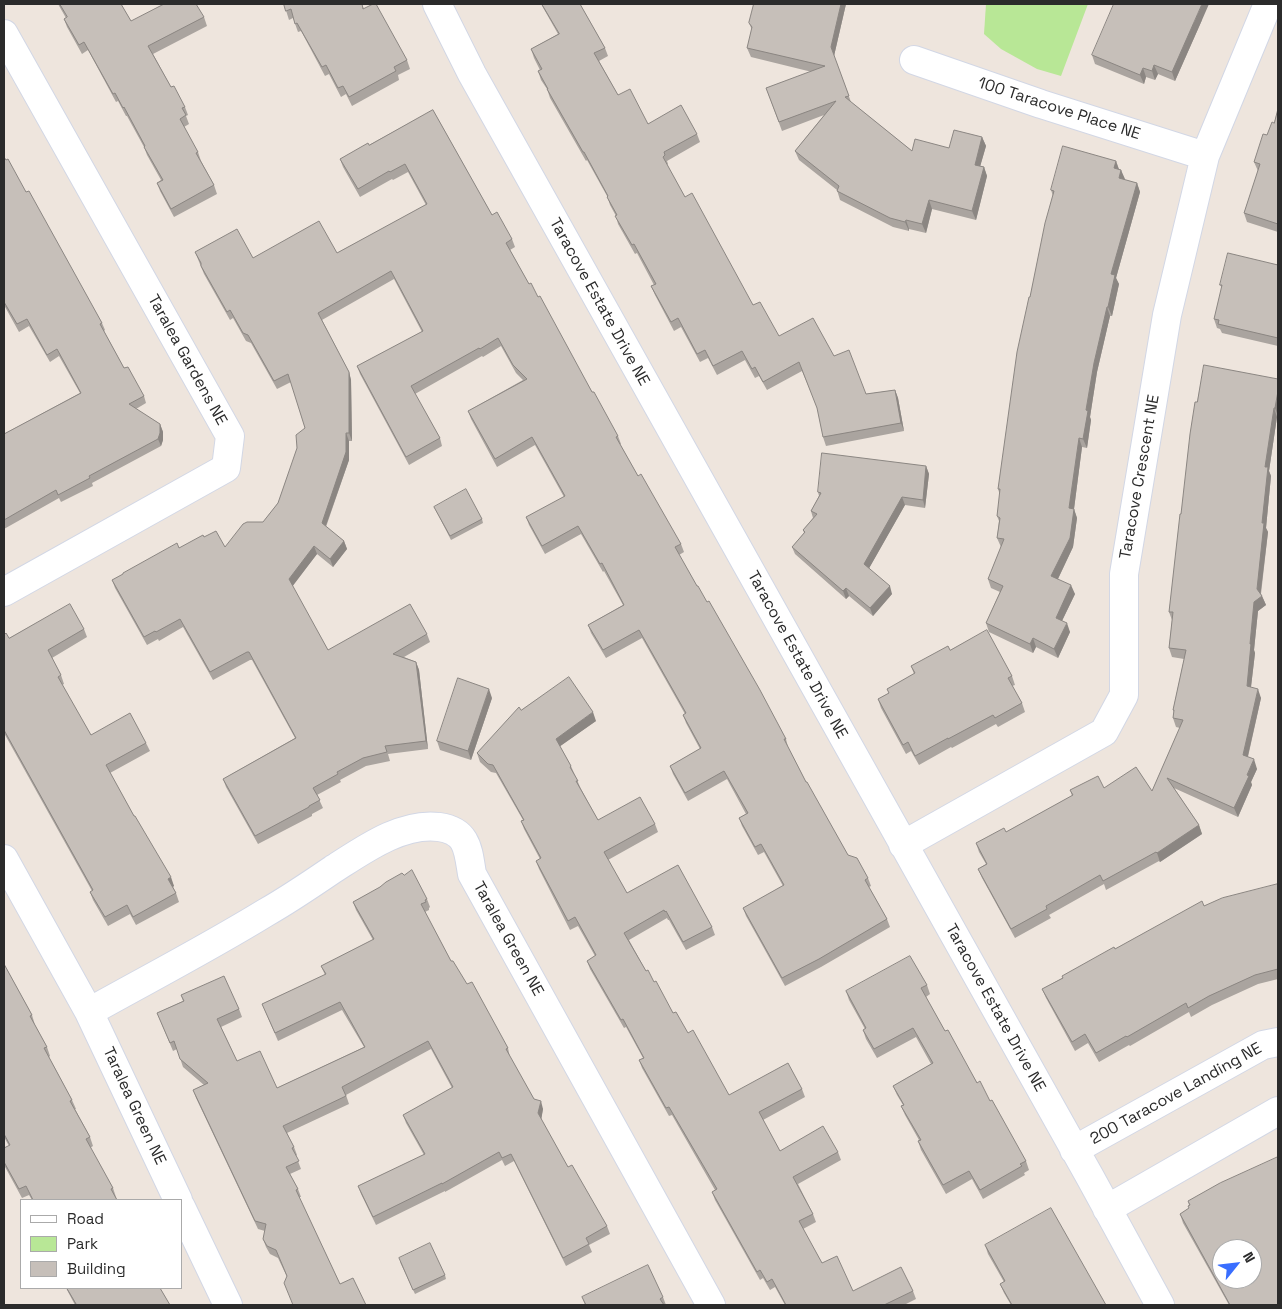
<!DOCTYPE html>
<html>
<head>
<meta charset="utf-8">
<style>
	body { margin:0 }
	#map { position:relative; width:1282px; height:1309px; overflow:hidden; background:#eee5dd; font-family:"Space Grotesk",sans-serif }
	canvas { display:block }
	.frame { position:absolute; inset:0; border:5px solid #2b2b2b; pointer-events:none }
	.legend { position:absolute; left:20px; top:1199px; width:162px; height:90px; box-sizing:border-box; background:#fff; border:1px solid #aaa; margin:0; padding:6px 9px; list-style:none; font-size:15px; color:#2b2b2b }
	.legend li { display:flex; align-items:center; gap:10px; height:25px }
	.legend b { width:25px; border:1px solid #aaa }
	.north { position:absolute; left:1212px; top:1239px; width:50px; height:50px; box-sizing:border-box; background:#fff; border:1px solid #aaa; border-radius:50%; rotate:61deg; font-size:14px; font-weight:700; line-height:20px; text-align:center; color:#2b2b2b }
	.north::after { content:''; display:block; margin:auto; width:18px; height:22px; background:#396eff; clip-path:polygon(50% 0,100% 100%,50% 72%,0 100%) }
</style>
</head>
<body>
<div id="map">
<canvas width="1282" height="1309"></canvas>
<div class="frame"></div>
<ul class="legend">
<li><b style="height:6px;background:#fff"></b>Road</li>
<li><b style="height:14px;background:#b8e796"></b>Park</li>
<li><b style="height:14px;background:#c6bfb9"></b>Building</li>
</ul>
<div class="north">N</div>
</div>
<script>
const c = document.querySelector('canvas').getContext('2d');
c.lineJoin = 'round';
function paint(path, color) { c.fillStyle = color; c.fill(path, 'evenodd'); }
function stroke(path, color, width, dash) { c.strokeStyle = color; c.lineWidth = width; c.lineCap = dash ? 'butt' : 'round'; c.setLineDash(dash || []); c.stroke(path); }
function label(font, color, halo, rows, align = 'center') {
  c.font = font + ' "Space Grotesk",sans-serif'; c.lineWidth = 4; c.setLineDash([]); c.textBaseline = 'middle'; c.strokeStyle = halo; c.fillStyle = color; for (const [text, x, y, turn = 0] of rows) {
    c.save(); c.translate(x, y); c.rotate((+turn || 0) * Math.PI / 180); c.textAlign = isNaN(turn) ? turn : align; if (halo) c.strokeText(text, 0, 0); c.fillText(text, 0, 0); c.restore();
  }
}
paint(new Path2D(`
	M986,4H1088L1061,76L1037,69L1001,49L984,34Z`), '#b8e796');
const minor = new Path2D(`
	M437,4L472,74L1090,1177L1160,1305
	M4,34L230,436L226,468L4,592
	M914,60L1041,104L1205,156
	M903,845L1104,732L1124,695V574L1167,315L1205,156L1268,4
	M4,859L89,1012
	M1074,1150L1263,1045L1278,1042
	M178,1200L89,1012C148,979 208,948 265,913C288,900 310,885 332,870C362,851 401,822 439,827C468,831 468,850 472,874L711,1305
	M181,1207L228,1305
	M1107,1209L1278,1111`);
stroke(minor, '#d2d7e5', 30);
stroke(minor, '#fff', 28);
paint(new Path2D(`
	M58,4H121L131,21L204,17L207,26L153,54L171,87L185,107L188,115L186,116L189,124L184,127L198,152L201,161L214,185L217,194L174,217L160,191L157,183L161,180L147,155L144,147L127,116H126L118,101L116,102L88,50L82,54L67,27L64,19L66,18Z
	M284,4H362L364,9L407,60L410,69L398,75L399,80L352,106L346,94L341,97L329,74L325,76L301,31L298,32L293,18L289,20Z
	M541,4H580L605,48L608,56L599,61L618,95L648,124L697,134L700,142L667,161L668,164L667,165L685,197L753,305L779,336L834,356L866,394L895,390L898,398L904,431L826,446L823,437L818,409L802,371L767,390L759,376L755,378L745,360L717,375L708,358L700,362L681,327L674,331L655,295L651,286L654,285L637,253L635,254L618,224L616,216L610,205L607,196L587,160L586,161L550,98L547,89L541,80L538,71L540,70L534,58L531,49L558,34Z
	M754,4H846L834,56L851,102L912,151L949,148L982,137L986,146L980,166L984,167L987,176L976,220L932,209L926,233L909,229V231L893,227L840,200L837,190L799,160L795,151L824,115L782,131L766,88L812,72L751,57L747,48L752,30L749,23Z
	M1202,20L1175,81L1158,74L1155,80L1146,77L1144,84L1095,64L1092,55Z
	M1278,109V232L1247,222L1244,213L1258,171L1254,162L1274,123Z
	M433,110L492,215L512,239L515,247L510,250L529,284L618,436L621,444H620L638,476L681,544L684,552L679,555L697,586L786,739L788,747L806,782L848,855L868,878L871,886L869,887L887,919L890,927L821,967L785,986L746,916L743,908L783,886L764,852L758,855L742,826L739,818L746,814L727,779L688,801L673,774L670,766L700,749L686,723L683,715L685,714L642,638L606,658L591,633L588,625L623,605L604,571L603,572L581,534L545,554L529,525L526,517L564,497L535,445L497,467L471,419L468,411L523,380L516,373L501,346L483,357L482,356L415,394L440,438L442,446L409,465L360,374L357,366L422,332L394,279L322,320L349,372L351,380L352,441H349V460L326,527L344,541L347,549L333,567L317,554L292,586L328,650L427,634L430,642L404,657L416,662L419,670L428,749L388,754L390,761L366,766L340,780L341,782L317,795L323,808L312,814V816L258,844L226,787L223,779L295,738L252,660H250L213,680L183,627L159,641L158,639L147,645L115,588L112,580L179,548L204,537L225,547L263,522L278,503L305,428L291,382L277,389L251,343L246,341L233,318L230,320L204,274L195,252L253,258L337,253L426,205L408,172L393,180L392,179L360,197L343,167L340,159L369,145Z
	M4,157L26,192L102,323L105,330L104,331L124,368L144,396L146,403L136,409L160,424L163,432V440L161,446L92,483L93,486L61,502L59,498L4,529V434L80,393L59,356L50,362L29,326L19,332L4,305Z
	M1116,161L1119,169L1121,170L1124,180L1137,183L1140,192L1116,278L1119,284L1112,316H1110L1097,372L1090,417L1091,420L1087,448L1082,447L1074,509L1077,518L1073,547L1058,579L1075,594L1062,621L1070,632L1058,658L1036,647L1033,653L989,632L986,623L1000,592L991,588L988,579L1001,547L997,538L999,521L997,516L1000,495L998,489L1030,297L1053,196L1051,190Z
	M1278,265V346L1222,333L1220,329L1217,328L1214,319L1222,288L1220,285Z
	M1278,379V417H1277L1269,471L1271,476L1266,528L1268,532L1261,594L1262,596L1266,605L1258,611L1254,650L1255,653L1251,687L1261,698L1248,757L1257,769L1251,782L1252,785L1238,817L1174,788L1199,825L1202,834L1160,862L1159,861L1106,890L1104,884L1049,915L1051,918L1015,938L982,878L978,869L986,864L979,852L976,843L1006,832L1072,796L1070,790L1104,788L1152,791L1180,728L1176,727L1173,718L1174,712L1173,710L1184,659L1172,657L1169,648L1172,620L1169,612L1181,514L1197,402Z
	M926,466L929,474L925,508L905,505L869,568L892,594L873,616L849,596L846,599L795,554L792,547L804,533L803,530L813,518L811,511L819,496L818,492Z
	M434,507L482,519L483,523L451,540Z
	M84,629L87,637L52,658L61,675L64,684L62,685L91,735L146,743L150,751L110,773L134,816L174,886L173,887L176,893L179,902L136,925L130,914L108,926L93,900L90,892L92,891L4,733V635L9,638Z
	M950,650L1012,676L1015,685L1012,686L1022,703L1025,712L998,727L996,724L952,748L951,747L919,765L911,751L906,754L881,708L878,699L889,693L887,689L914,674L911,666Z
	M492,698L471,760L440,750L437,741Z
	M521,710L596,721L560,746L571,766L581,789L598,820L655,824L658,832L608,860L627,893L712,927L715,935L686,950L669,920H668L667,918L629,940L646,971L673,1013L729,1095L802,1089L805,1097L763,1120L780,1151L838,1152L841,1160L798,1184L813,1214L816,1222L803,1229L822,1263L853,1291H913L916,1299L904,1305H785L775,1287L770,1290L763,1278L760,1280L715,1200L712,1192L715,1190L672,1115L669,1116L642,1068L639,1060L643,1058L626,1027L624,1028L590,969L587,961L595,956L578,926L570,930L539,869L536,861L540,859L524,829L521,821L523,820L496,773L491,772L480,762L477,753Z
	M404,875L427,899L430,907L429,908V910L425,912L451,961L508,1048L510,1057L534,1099L543,1109L541,1119L568,1167L607,1226L610,1234L589,1245L592,1252L566,1266L514,1161L505,1166L502,1160L445,1192V1191L376,1225L361,1194L358,1186L424,1155L406,1123L403,1115L452,1088L431,1049L346,1095L349,1104L287,1133L294,1147L297,1155L296,1156L301,1169L290,1174L298,1189L301,1197H299L340,1284L366,1305L287,1277L278,1258L270,1254L266,1247L263,1239L265,1231L258,1229L196,1098L193,1090L204,1085L183,1067L177,1049L173,1051L157,1013L183,1001L181,995L239,1009L242,1017L221,1027L237,1061L277,1088L364,1047L342,1010L278,1041L262,1004L325,975L321,966L373,940L356,910L353,902Z
	M1278,884V979L1258,984L1212,1005L1191,1017L1189,1012L1130,1046L1129,1045L1099,1062L1088,1043L1075,1051L1046,998L1042,989L1115,949L1204,906Z
	M4,964L32,1015L35,1025L47,1047L50,1056L49,1057L72,1100L76,1109H75L90,1137L93,1146L90,1148L113,1188L117,1200H32L29,1195L22,1198L4,1165V1148L9,1146L4,1137Z
	M927,985L930,994L926,997L945,1031L1026,1161L1029,1170L1024,1173L1025,1175L983,1199L972,1179L946,1194L921,1150L918,1141L919,1140L905,1115L901,1106L903,1105L897,1095L893,1086L931,1064L916,1037L877,1058L866,1039L863,1030L865,1029L849,1000L846,991Z
	M1188,1201L1278,1305H1229L1183,1223L1180,1214L1189,1209V1205Z
	M985,1245L1106,1305H1011L1004,1293L1000,1284L1004,1282L988,1254Z
	M400,1262L445,1275L446,1279L415,1294Z
	M66,1288H160L170,1305H75Z
	M582,1297H663L666,1305H585Z`), '#aaa49f');
paint(new Path2D(`
	M841,4H846L834,56L831,47Z
	M1202,4H1209L1202,20L1175,81L1172,72Z
	M1154,65L1158,74L1155,80L1152,71Z
	M1143,68L1146,77L1144,84L1140,75Z
	M982,137L986,146L978,174L975,165Z
	M1116,161L1119,170L1114,168Z
	M984,167L987,176L976,220L972,211Z
	M1121,170L1125,179L1122,187L1119,178Z
	M1137,183L1140,192L1116,278L1119,284L1112,316L1108,307L1111,274Z
	M929,200L932,209L926,233L922,224Z
	M906,220L909,229V231L905,222Z
	M1107,307L1110,316L1097,372L1090,417L1091,420L1087,448L1083,439L1086,410L1094,363Z
	M349,372L351,380L352,441L349,433Z
	M895,390L898,398L904,431L901,423Z
	M1278,391V416L1275,408Z
	M1274,408L1277,417L1269,471L1271,476L1266,528L1268,532L1260,598L1262,596L1266,605L1258,611L1254,650L1255,653L1250,695L1247,686L1250,644L1254,602L1257,589L1262,523L1265,467Z
	M160,424L163,432V440L161,446L158,439Z
	M346,433L349,441V460L324,531L322,523Z
	M1079,438L1082,447L1074,509L1077,518L1073,547L1055,585L1051,576L1069,508Z
	M926,466L929,474L925,508L923,500Z
	M902,497L905,505L867,572L864,564Z
	M344,541L347,549L333,567L330,559Z
	M314,546L317,554L292,587L289,579Z
	M1071,585L1075,594L1059,627L1056,618Z
	M890,586L892,594L873,616L870,608Z
	M846,588L849,596L846,599L843,591Z
	M1067,623L1070,632L1058,658L1054,649Z
	M1033,638L1036,647L1033,653L1030,644Z
	M416,662L419,670L428,749L426,741Z
	M489,689L492,698L471,760L468,751Z
	M1258,689L1261,698L1246,764L1243,755Z
	M593,712L596,721L559,747L556,739Z
	M1254,759L1257,769L1251,782L1252,785L1238,817L1234,808Z
	M1199,825L1202,834L1160,862L1157,853Z
	M171,877L174,886L171,888L168,879Z
	M541,1101L543,1109L541,1121L538,1113Z`), '#8b8682');
const building = new Path2D(`
	M60,4H121L131,21L164,4H196L204,17L148,46L171,87L174,86L185,107L182,108L186,115L180,119L198,152L196,153L214,185L171,209L157,183L163,180L144,147L145,146L124,107L123,108L115,93L113,94L84,42L79,45L64,19L67,17Z
	M284,4H362L363,9L373,4H376L407,60L394,67L396,71L349,97L343,86L338,88L326,65L322,67L297,23L295,24L291,9L286,11Z
	M542,4H580L605,48L594,53L618,95L630,89L648,124L681,105L697,134L664,152L665,155L663,157L685,197L692,193L753,305L760,302L779,336L813,318L834,356L849,350L866,394L895,390L901,423L823,437L817,408L799,362L763,382L755,367L752,369L742,351L713,366L705,350L697,354L678,318L671,322L651,286L656,284L634,244L632,245L615,216L617,215L607,197L608,196L584,152H583L547,89H548L538,71L542,69L531,49L559,34Z
	M754,4H841L831,47L849,96L845,97L912,151L915,139L949,148L954,130L982,137L975,165L984,167L972,211L929,200L922,224L906,220L905,222L890,218L837,191L839,186L795,151L836,101L779,122L766,88L825,66L747,48L752,27L749,23Z
	M1114,4H1202L1172,72L1154,65L1152,71L1143,68L1140,75L1092,55Z
	M1278,109V224L1244,213L1260,164L1254,162L1263,134L1267,135L1272,122L1274,123Z
	M433,110L492,215L497,212L512,239L506,243L529,284L531,283L538,297L540,296L592,392H594L618,436L616,437L638,476L641,474L681,544L675,547L697,586H698L707,602L709,601L760,690L786,739H784L806,782H807L848,855L857,858L868,878L865,880L887,919L819,959L782,978L743,908L784,885L761,844L755,847L739,818L748,813L724,771L685,793L670,766L701,748L683,715L686,713L639,630L603,650L588,625L624,605L602,563L600,564L578,526L542,546L526,517L565,496L532,437L495,459L468,411L527,379L513,365L498,338L480,349L479,348L411,386L440,438L406,457L357,366L423,331L391,271L318,313L349,372V433H346V452L322,523L344,541L330,559L314,546L289,579L328,650L410,604L427,634L393,654L416,662L426,741L385,746L387,752L363,758L337,772L338,774L313,788L320,800L309,806V807L255,836L223,779L296,738L249,652H247L210,672L180,619L156,632L155,631L144,637L112,580L123,574V573L177,543L179,548L203,535L204,537L216,531L225,547L243,524L247,522H263L278,503L297,448L296,435L305,428L288,374L274,381L248,335L243,333L230,310L227,312L201,266V263L195,252L237,229L253,258L319,221L337,253L427,204L405,164L390,172L389,171L358,189L340,159L368,143L369,145Z
	M1063,146L1116,161L1114,168L1121,170L1119,178L1137,183L1111,274L1115,275L1108,307H1107L1094,363L1086,410L1088,411L1083,439L1079,438L1069,508L1074,509L1070,538L1051,576L1071,585L1056,618L1067,623L1054,649L1033,638L1030,644L986,623L1003,586L988,579L1004,539L997,538L1000,518L997,516L1000,489H998L1017,352L1029,297H1030L1045,223L1054,191L1051,190Z
	M4,157L6,160L8,159L26,192L29,191L102,323L100,324L124,368L128,367L144,396L129,404L160,424V433L158,439L89,476L90,478L58,495L56,490L4,520V434L81,393L57,349L47,355L27,319L17,324L4,302Z
	M1228,253L1278,265V338L1218,324L1219,320L1214,319L1222,285H1220Z
	M1204,365L1278,379V391L1275,408H1274L1265,467H1268L1262,523H1264L1257,589L1262,596L1254,602L1250,644H1251L1247,686L1258,689L1243,755L1254,759L1247,775L1249,776L1234,808L1167,778L1199,825L1157,853L1156,852L1103,881L1100,875L1046,906L1047,909L1011,929L978,869L987,864L976,843L1004,828L1006,832L1073,795L1070,790L1098,776L1104,788L1136,767L1152,791L1183,720L1173,718L1174,710H1173L1186,650L1169,648L1173,612H1169L1180,514H1181L1190,434L1195,402H1197Z
	M822,453L926,466L923,500L902,497L864,564L890,586L870,608L846,588L843,591L792,547L805,532L803,530L817,514L811,511L821,493L818,492Z
	M466,489L482,519L450,536L434,507Z
	M70,604L84,629L48,650L61,675L58,677L91,735L130,713L146,743L106,765L134,816H135L171,877L168,879L176,893L133,917L127,905L105,917L90,892L93,890L4,730V635L6,633L9,638Z
	M987,630L1012,676L1008,678L1022,703L995,718L993,715L948,739V738L915,756L908,742L903,745L878,699L889,693L887,689L915,673L911,666L948,646L950,650Z
	M569,677L593,712L556,739L571,766L570,767L578,781H576L598,820L640,797L655,824L604,852L627,893L678,865L712,927L683,942L666,911L665,912L664,910L624,933L646,971L648,970L654,982L656,981L673,1013L676,1012L688,1033L693,1030L729,1095L788,1063L802,1089L759,1112L780,1151L823,1126L838,1152L793,1177L813,1214L799,1221L822,1263L837,1256L853,1291L901,1267L913,1291L884,1305H786L772,1279L767,1282L760,1270L757,1272L712,1192L717,1189L669,1107L666,1108L639,1060L644,1058L623,1019L621,1020L587,961L596,955L575,917L568,921L536,861L541,858L521,821L524,820L493,765L488,764L477,753L519,707L521,710Z
	M458,678L489,689L468,751L437,741Z
	M412,870L427,899L425,900L426,902L421,904L451,961H453L467,984L472,982L508,1048L506,1049L534,1099L541,1101L538,1113L568,1167L572,1165L607,1226L586,1238L589,1244L563,1258L511,1154L502,1158L499,1152L442,1184V1183L373,1217L358,1186L425,1154L403,1115L453,1087L428,1041L342,1087L346,1096L283,1126L294,1147L292,1148L299,1161L286,1167L298,1189L296,1190L340,1284L353,1278L366,1305H293L284,1283L287,1276L276,1250L267,1246L263,1239L266,1224L255,1221L193,1090L208,1083L180,1059L174,1041L170,1043L157,1013L184,1001L181,995L224,976L239,1009L217,1019L237,1061L260,1051L277,1088L365,1047L340,1002L275,1033L262,1004L326,974L321,966L374,939L353,902L380,887L386,882L402,873L404,875Z
	M1278,884V969L1255,975L1209,996L1188,1008L1186,1003L1127,1037L1126,1036L1096,1053L1085,1034L1072,1042L1042,989L1063,978L1062,976L1114,947L1115,949L1202,901L1204,906L1222,898Z
	M910,956L927,985L921,988L945,1031L948,1030L977,1083L980,1081L990,1101L992,1100L1026,1161L1020,1164L1022,1166L980,1190L969,1171L943,1185L918,1141L921,1140L901,1106L904,1105L893,1086L933,1063L913,1028L874,1049L863,1030L866,1028L846,991Z
	M4,964L32,1015L30,1016L47,1047L44,1048L72,1100L70,1101L90,1137L86,1139L113,1188L111,1189L117,1200H33L26,1186L19,1189L4,1162V1148L10,1145L4,1134Z
	M1278,1157V1305H1230L1180,1214L1189,1208L1188,1206L1190,1205L1188,1201L1220,1183ZM1222,1249H1252V1279H1222Z
	M1051,1208L1106,1305H1012L1000,1284L1005,1281L985,1245Z
	M430,1243L445,1275L413,1290L399,1258Z
	M648,1265L663,1297L660,1299L664,1305H586L582,1297Z
	M67,1288H160L170,1305H77Z`);
paint(building, '#c6bfb9');
stroke(building, '#8b8682', 1);
label('16px', '#2b2b2b', '#fff', [
	["100 Taracove Place NE",1059,109,18],
	["Taracove Estate Drive NE",599,302,61],
	["Taralea Gardens NE",187,360,61],
	["Taracove Crescent NE",1140,477,-80],
	["Taracove Estate Drive NE",797,655,61],
	["Taralea Green NE",508,939,61],
	["Taracove Estate Drive NE",995,1008,61],
	["200 Taracove Landing NE",1176,1094,-29],
	["Taralea Green NE",134,1106,65]
]);
</script>
</body>
</html>
